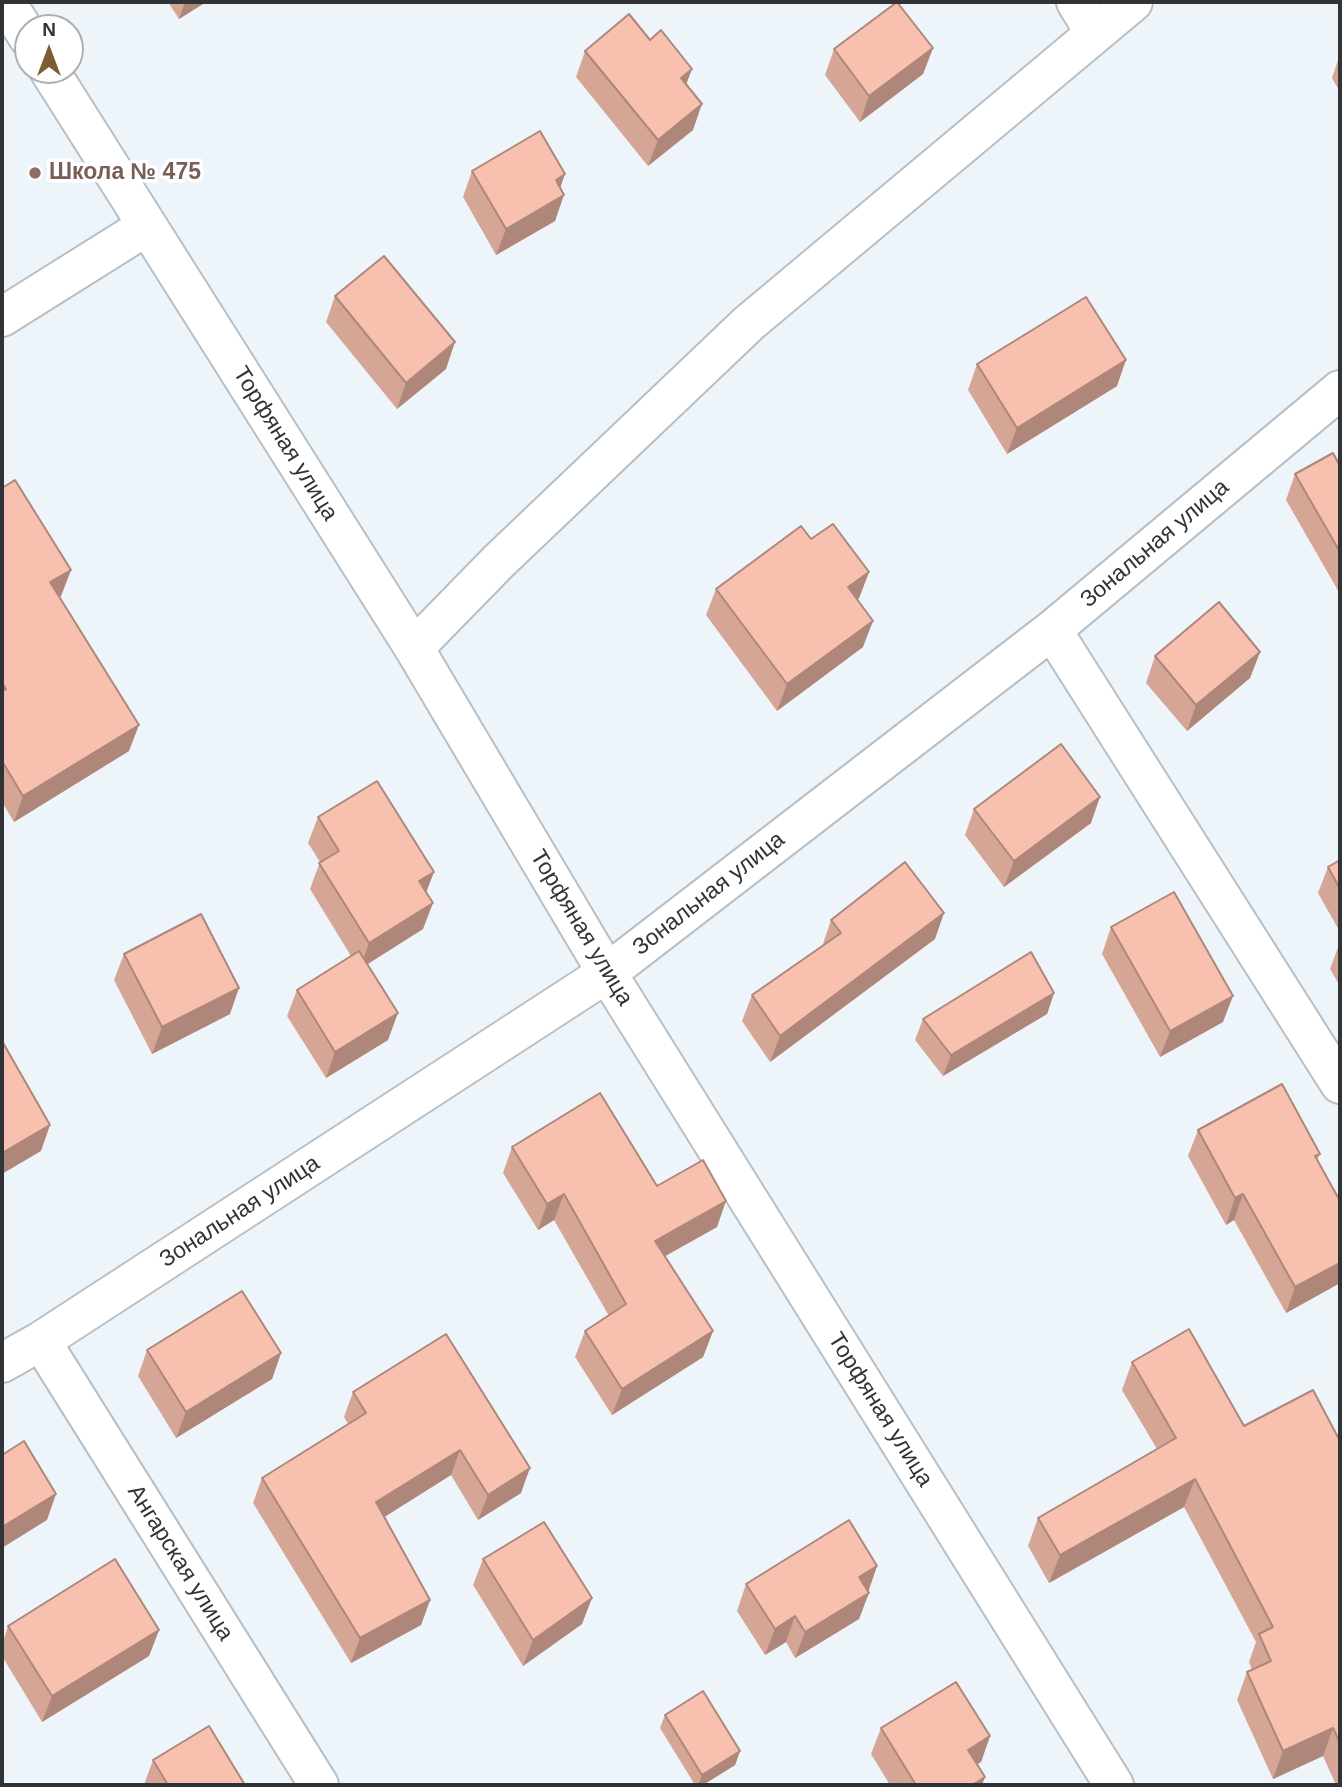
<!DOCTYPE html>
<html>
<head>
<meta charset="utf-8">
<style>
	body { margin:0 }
	#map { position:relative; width:1342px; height:1787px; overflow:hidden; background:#edf5fb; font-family:Arial,sans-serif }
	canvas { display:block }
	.frame { position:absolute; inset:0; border:4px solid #313436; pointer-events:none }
	.north { position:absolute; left:14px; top:14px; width:70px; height:70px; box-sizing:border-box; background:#fff; border:2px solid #adaeaf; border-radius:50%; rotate:0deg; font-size:19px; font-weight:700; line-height:28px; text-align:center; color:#313436 }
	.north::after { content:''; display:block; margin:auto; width:24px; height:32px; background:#7a5e31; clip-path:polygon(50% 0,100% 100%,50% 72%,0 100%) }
</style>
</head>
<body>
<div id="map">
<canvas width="1342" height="1787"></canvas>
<div class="frame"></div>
<div class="north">N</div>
</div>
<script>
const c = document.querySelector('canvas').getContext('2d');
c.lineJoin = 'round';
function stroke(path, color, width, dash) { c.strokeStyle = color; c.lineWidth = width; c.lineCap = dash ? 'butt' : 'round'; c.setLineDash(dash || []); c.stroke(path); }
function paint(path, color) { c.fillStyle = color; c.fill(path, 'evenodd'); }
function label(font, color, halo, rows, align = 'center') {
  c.font = font + ' Arial,sans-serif'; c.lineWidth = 7; c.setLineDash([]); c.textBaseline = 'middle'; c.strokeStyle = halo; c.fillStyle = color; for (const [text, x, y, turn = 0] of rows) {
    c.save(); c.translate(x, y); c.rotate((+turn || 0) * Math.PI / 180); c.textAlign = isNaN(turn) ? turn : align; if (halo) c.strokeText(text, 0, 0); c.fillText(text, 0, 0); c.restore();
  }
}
const minor = new Path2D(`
	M6,2L28,37
	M1076,2L1095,33
	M49,70L414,648L607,973L1114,1785
	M2,317L147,226
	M1052,630L1340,1084
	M414,648L499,561L749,323L1133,2
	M41,1341L319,1785
	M2,1363L41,1341L607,973L1052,630L1340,390`);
stroke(minor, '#b7bfc5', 42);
stroke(minor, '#fff', 38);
paint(new Path2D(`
	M168,2H206L179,19Z
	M650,40L692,69L686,84L693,130L648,166L576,77L585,51Z
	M933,48L923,74L860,122L825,75L834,49Z
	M1340,54V92L1332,78Z
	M472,171L560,188L555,221L496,255L463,197Z
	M335,296L446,369L397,409L326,322Z
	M977,364L1117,386L1007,454L968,390Z
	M1340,466V594L1286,500L1295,474Z
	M2,488L71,570L61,596L59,597L129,751L14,822L2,802Z
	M811,539L869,572L859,598L857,600L863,647L777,711L706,615L716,589Z
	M1260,652L1250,678L1187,731L1146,683L1155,656Z
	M974,809L1091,823L1004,887L965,835Z
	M318,817L426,893L423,929L367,964L388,1040L326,1078L287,1016L297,990L351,956L310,889L320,862L308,843Z
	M1340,860V932L1318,893L1328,867Z
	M831,920L935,939L770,1062L742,1021L752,995L822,947Z
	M1111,927L1223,1022L1160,1057L1102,954Z
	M1340,942V986L1330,969Z
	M124,954L230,1014L152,1054L114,980Z
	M1054,993L1047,1014L943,1076L915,1040L923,1019Z
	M1198,1130L1320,1154L1317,1160L1340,1201V1283L1286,1313L1234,1220L1226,1225L1188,1156Z
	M512,1147L657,1186L717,1227L664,1257L713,1331L703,1357L612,1415L575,1357L585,1331L609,1316L554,1220L538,1230L503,1173Z
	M446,1334L521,1493L478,1520L451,1475L384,1517L430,1600L421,1625L351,1663L253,1503L262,1478L348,1424L344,1417L353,1392Z
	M147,1350L281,1353L272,1379L176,1438L138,1376Z
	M1132,1362L1244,1426L1340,1441V1785H1336L1323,1756L1273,1779L1237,1700L1247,1672L1252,1670L1249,1662L1256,1642L1184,1507L1049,1583L1028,1546L1038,1518L1157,1449L1122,1390Z
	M483,1559L582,1624L523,1666L473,1585Z
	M877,1566L859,1619L795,1658L786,1642L765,1655L737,1611L746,1584Z
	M8,1626L159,1630L149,1656L42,1722L2,1656V1644Z
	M665,1715L740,1751L735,1765L703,1785H695L660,1728Z
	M881,1728L990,1736L981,1762L977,1764L982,1785H890L871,1754Z
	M153,1760L245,1785H144Z`), '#d5a696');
paint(new Path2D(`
	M185,2H206L179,19Z
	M933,48L923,74L860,122L869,96Z
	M692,69L682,95L681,78Z
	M702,104L693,130L648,166L658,140Z
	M565,174L556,200L564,195L555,221L496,255L506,229L556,180Z
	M455,342L446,369L397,409L406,383Z
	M1126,360L1117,386L1007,454L1017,428Z
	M71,570L61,596L41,608L50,582Z
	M869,572L859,598L838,613L848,587Z
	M873,621L863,647L777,711L787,684Z
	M1260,652L1250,678L1187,731L1196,705Z
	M139,725L129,751L14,822L23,796Z
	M1100,797L1091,823L1004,887L1014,861Z
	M434,872L424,898L419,881Z
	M433,903L423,929L360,969L369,943Z
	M944,913L935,939L770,1062L780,1036Z
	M239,988L230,1014L152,1054L162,1027Z
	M1054,993L1047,1014L943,1076L951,1055Z
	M1233,996L1223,1022L1160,1057L1170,1031Z
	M398,1013L388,1040L326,1078L335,1052Z
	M50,1125L41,1151L2,1174V1153Z
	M564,1194L554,1220L538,1230L547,1204Z
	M1243,1194L1234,1220L1226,1225L1235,1198Z
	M726,1201L717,1227L645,1267L655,1241Z
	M1340,1263V1283L1286,1313L1295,1287Z
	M713,1331L703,1357L612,1415L622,1389Z
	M281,1353L272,1379L176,1438L186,1412Z
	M460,1450L451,1475L367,1528L376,1502Z
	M530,1468L521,1493L478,1520L488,1495Z
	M1195,1479L1184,1507L1049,1583L1060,1555Z
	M56,1494L47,1520L2,1548V1527Z
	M877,1566L868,1592L859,1577Z
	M869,1593L859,1619L795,1658L805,1632Z
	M592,1598L582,1624L523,1666L533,1640Z
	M430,1600L421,1625L351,1663L360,1638Z
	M795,1616L786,1642L765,1655L775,1629Z
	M159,1630L149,1656L42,1722L52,1696Z
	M1333,1728L1323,1756L1273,1779L1283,1751Z
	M990,1736L981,1762L959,1776L968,1750Z
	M740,1751L735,1765L703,1785H698L702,1775Z
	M985,1777L982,1785H972Z`), '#ae877a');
const building = new Path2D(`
	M897,2L933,48L869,96L834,49Z
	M629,14L650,40L661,30L692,69L681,78L702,104L658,140L585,51Z
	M540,131L565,174L556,180L564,195L506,229L472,171Z
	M384,256L455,342L406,383L335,296Z
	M1086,297L1126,360L1017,428L977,364Z
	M1333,453L1340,466V552L1295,474Z
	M15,480L71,570L50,582L139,725L23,796L2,761V691L6,689L2,683V488Z
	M833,524L869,572L848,587L873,621L787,684L716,589L801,526L811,539Z
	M1219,602L1260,652L1196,705L1155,656Z
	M1061,744L1100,797L1014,861L974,809Z
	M377,781L434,872L419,881L433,903L369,943L319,863L339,851L318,817Z
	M1340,860V889L1328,867Z
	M905,862L944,913L780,1036L752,995L841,933L831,920Z
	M1174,892L1233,996L1170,1031L1111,927Z
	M201,914L239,988L162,1027L124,954Z
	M359,951L398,1013L335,1052L297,990Z
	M1031,952L1054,993L951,1055L923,1019Z
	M2,1041L50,1125L2,1153Z
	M1282,1084L1320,1154L1315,1156L1340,1201V1263L1295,1287L1243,1194L1235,1198L1198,1130Z
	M600,1093L657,1186L703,1160L726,1201L655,1241L713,1331L622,1389L585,1331L626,1304L564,1194L547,1204L512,1147Z
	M242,1291L281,1353L186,1412L147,1350Z
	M1189,1329L1244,1426L1313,1390L1340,1441V1743L1333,1728L1283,1751L1247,1672L1271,1661L1259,1634L1273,1627L1195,1479L1060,1555L1038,1518L1176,1438L1132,1362Z
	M446,1334L530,1468L488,1495L460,1450L376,1502L430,1600L360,1638L262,1478L366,1413L353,1392Z
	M24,1441L56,1494L2,1527V1454V1455Z
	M849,1520L877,1566L859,1577L869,1593L805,1632L795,1616L775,1629L746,1584Z
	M544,1522L592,1598L533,1640L483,1559Z
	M115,1559L159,1630L52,1696L8,1626Z
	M956,1682L990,1736L968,1750L985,1777L972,1785H916L881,1728Z
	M703,1691L740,1751L702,1775L665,1715Z
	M209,1726L245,1785H168L153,1760Z`);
paint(building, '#f8c1af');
stroke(building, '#ae877a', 2);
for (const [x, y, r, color] of [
	[35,173,7,"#8d6e63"]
]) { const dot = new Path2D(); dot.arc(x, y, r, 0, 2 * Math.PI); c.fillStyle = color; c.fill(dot); stroke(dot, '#fff', 2.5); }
label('bold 23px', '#785e54', '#fff', [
	["Школа № 475",49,173]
], 'left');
label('23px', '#313436', '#fff', [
	["Торфяная улица",285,444,58],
	["Зональная улица",1155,544,-40],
	["Зональная улица",709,894,-38],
	["Торфяная улица",581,928,59],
	["Зональная улица",240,1212,-33],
	["Торфяная улица",880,1410,58],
	["Ангарская улица",180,1563,58]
]);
</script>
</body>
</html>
